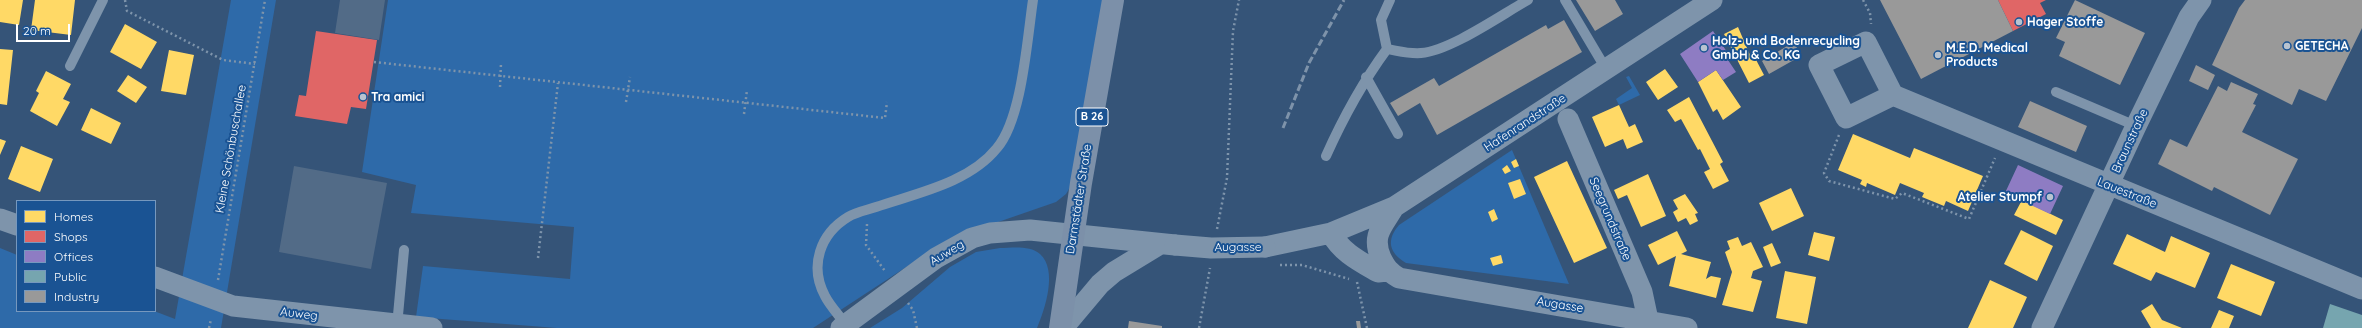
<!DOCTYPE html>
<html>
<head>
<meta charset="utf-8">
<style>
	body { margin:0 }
	#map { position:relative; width:2362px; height:328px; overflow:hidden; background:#355478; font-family:Quicksand,sans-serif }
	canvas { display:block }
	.legend { position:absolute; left:16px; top:200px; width:140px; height:112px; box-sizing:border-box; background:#1a5393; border:1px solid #7698be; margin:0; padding:5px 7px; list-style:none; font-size:12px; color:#fff }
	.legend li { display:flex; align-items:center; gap:8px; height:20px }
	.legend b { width:20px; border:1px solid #7698be }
	.scale { position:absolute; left:16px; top:24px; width:54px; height:18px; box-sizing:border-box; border:2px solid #fff; border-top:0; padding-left:5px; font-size:12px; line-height:14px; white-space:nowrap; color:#fff; -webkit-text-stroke:3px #1a5393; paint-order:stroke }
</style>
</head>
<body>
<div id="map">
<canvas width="2362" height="328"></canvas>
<ul class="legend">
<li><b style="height:11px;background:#ffd966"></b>Homes</li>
<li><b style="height:11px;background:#e06666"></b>Shops</li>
<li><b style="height:11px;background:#8e7cc3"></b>Offices</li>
<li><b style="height:11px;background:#76a5af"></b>Public</li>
<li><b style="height:11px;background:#999"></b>Industry</li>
</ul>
<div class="scale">20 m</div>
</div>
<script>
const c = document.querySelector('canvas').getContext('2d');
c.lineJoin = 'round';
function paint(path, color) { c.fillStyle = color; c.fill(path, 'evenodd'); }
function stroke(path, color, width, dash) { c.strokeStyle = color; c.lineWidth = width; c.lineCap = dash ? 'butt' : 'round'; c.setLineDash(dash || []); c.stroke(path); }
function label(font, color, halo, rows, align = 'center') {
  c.font = font + ' Quicksand,sans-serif'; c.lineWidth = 4; c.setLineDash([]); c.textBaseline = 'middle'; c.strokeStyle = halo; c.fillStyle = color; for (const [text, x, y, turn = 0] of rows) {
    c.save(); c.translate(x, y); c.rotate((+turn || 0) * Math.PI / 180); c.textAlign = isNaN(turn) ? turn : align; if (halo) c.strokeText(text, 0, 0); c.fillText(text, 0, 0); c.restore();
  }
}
paint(new Path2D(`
	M231,0H276L221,328H0V248L17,255V311H154L175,319Z
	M388,0H1103L1072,184L1066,194L1056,202L949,239L813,328H557L416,317L423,266L570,279L574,227L411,213L416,185L362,172Z
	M1629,76L1640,95L1619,105L1616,99L1632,88L1626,77Z
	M1512,150L1569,284L1406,263C1389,253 1386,240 1399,225Z
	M1000,248C1012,248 1030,245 1040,254C1058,270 1045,309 1037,328H870L902,308L950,267L976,252Z`), '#2e6aa9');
paint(new Path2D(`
	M0,0H23L19,25L0,22Z
	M35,0H75L71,35L31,30Z
	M125,24L157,42L141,69L110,52Z
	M1738,27L1750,55L1753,54L1764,75L1749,83L1724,34Z
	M0,49L13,50L7,105L0,104Z
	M169,50L194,55L186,95L161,91Z
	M1665,69L1678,87L1658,100L1646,82Z
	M1716,70L1741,107L1723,120L1717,109L1713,112L1698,82Z
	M46,71L71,84L63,99L70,102L57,126L30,111L39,93L36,91Z
	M128,75L147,87L136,103L117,91Z
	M1689,97L1723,162L1720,164L1729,181L1713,189L1704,172L1710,169L1700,149L1698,150L1681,119L1675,122L1667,110Z
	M1619,105L1629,127L1635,124L1643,142L1627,149L1623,139L1605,147L1592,117Z
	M91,108L121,123L111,144L81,130Z
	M1853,134L1910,158L1914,148L1983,176L1968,211L1946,201L1944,206L1922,197L1924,193L1900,183L1895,195L1867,183L1866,187L1860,184L1862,180L1838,170Z
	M0,139L6,141L0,155Z
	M21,146L53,159L40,192L8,179Z
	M1516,159L1519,166L1514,168L1511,162Z
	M1567,161L1607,248L1574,263L1534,177Z
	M1507,165L1511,171L1505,174L1502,169Z
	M1648,174L1666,216L1641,227L1627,195L1618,199L1614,190Z
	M1520,179L1526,194L1514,199L1508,183Z
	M1791,188L1804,216L1772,231L1759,203Z
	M1685,194L1698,213L1695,214L1698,221L1690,225L1686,218L1678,222L1673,212L1678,209L1673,200Z
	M2022,200L2063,220L2056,235L2014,215Z
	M1494,209L1498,219L1492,222L1488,212Z
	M2021,230L2053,246L2037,281L2004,264Z
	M1677,231L1687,251L1681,254L1711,262L1706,279L1711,276L1721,278L1716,298L1669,286L1676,256L1658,265L1648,245Z
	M1814,232L1835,237L1829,261L1808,255Z
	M2127,234L2165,252L2171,236L2210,253L2195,288L2156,272L2151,281L2113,264Z
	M1738,237L1742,246L1751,242L1763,267L1753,271L1751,278L1762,281L1753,312L1722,305L1732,272L1725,252L1730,249L1727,241Z
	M1772,243L1781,263L1771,267L1763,247Z
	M1501,255L1503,263L1493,266L1490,258Z
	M2231,264L2275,282L2261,316L2217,298Z
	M1785,271L1816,277L1807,324L1776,318Z
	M1990,280L2027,297L2013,328H1968Z
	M2152,304L2162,320L2182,328H2151L2141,311Z
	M2219,310L2234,316L2229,328H2211Z`), '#ffd966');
paint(new Path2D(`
	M1998,0H2046L2040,3L2046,14L2013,31Z
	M316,31L377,40L366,109L351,107L347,124L295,116L299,95L306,96Z`), '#e06666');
paint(new Path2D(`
	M1713,31L1731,58L1728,60L1736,72L1723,80L1716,70L1698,82L1680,54Z
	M2018,165L2063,186L2050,214L2005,193Z`), '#8e7cc3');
paint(new Path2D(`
	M2330,304L2362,315V328H2323Z`), '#76a5af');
paint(new Path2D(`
	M1576,0H1615L1623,14L1595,31Z
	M1880,0H1998L2013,31L1921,79Z
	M2075,0L2145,33L2120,85L2059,56L2065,42L2056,38Z
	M2245,0H2362V28L2326,101L2299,89L2292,105L2212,65L2239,8Z
	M1564,20L1582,52L1437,135L1420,103L1398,116L1390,103L1434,78L1439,86L1546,25L1548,29Z
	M1794,42L1801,56L1769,74L1762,61Z
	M2196,65L2215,75L2208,90L2189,81Z
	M2231,82L2258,94L2253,104L2256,105L2242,132L2298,159L2270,215L2214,187L2212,191L2158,164L2170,139L2187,147L2218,86L2227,91Z
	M2030,101L2087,126L2076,152L2018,127Z
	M1129,321L1162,326V328H1128Z
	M1356,321H1360L1361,328H1357Z`), '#999');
paint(new Path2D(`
	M340,0H385L379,40L335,33Z
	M294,166L387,183L371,269L279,252Z`), '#526b87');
stroke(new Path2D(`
	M125,0L127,11L223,60L255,64
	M1863,0L1870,13L1871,24
	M374,62L885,118L887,102
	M500,87L501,63
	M626,102L630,77
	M744,114L747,90
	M1839,135L1824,173L1829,181L1895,199L1902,193L1969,219L1995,158
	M867,224L866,245L885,271
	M1217,229L1227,178L1233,31L1239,0
	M538,258L558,83
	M1280,265H1302L1349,279
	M218,280L265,0
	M1357,282L1367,328
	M908,303L913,310L917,328
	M209,328L211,319
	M1199,328L1210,268`), '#7e94ab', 2.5, [2, 3]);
stroke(new Path2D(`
	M1390,0L1381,20L1387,49C1399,51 1409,54 1421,53C1450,51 1501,15 1528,0
	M1565,0L1606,69
	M70,66L103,0
	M1366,77L1398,134
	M2056,92L2136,126
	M1326,156C1343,118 1362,83 1387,49
	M846,325C839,315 830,306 825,296C809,266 820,234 848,217C856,212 867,210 876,207C917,193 969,183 997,148C1022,119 1027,40 1033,0
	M397,326L404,250`), '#7e94ab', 10);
stroke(new Path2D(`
	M1893,95L1866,42L1819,65L1846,118L1893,95L2362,289
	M1568,119L1642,292L1648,320
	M1394,207C1383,226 1371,235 1381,258C1386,268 1389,272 1399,278L1687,328
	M0,219L17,225
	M1331,233C1341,252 1359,261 1378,272L1387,271
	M1265,247L1331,233L1394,207L1712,0
	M155,277L233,306L432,328
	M841,328L936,258L972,238L990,233L1030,230L1175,245
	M1063,328L1100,284L1114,272L1160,244
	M2042,328L2136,126L2189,17L2201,0`), '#7e94ab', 21);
stroke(new Path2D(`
	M1060,328L1081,183L1113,0`), '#7c90a9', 22);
stroke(new Path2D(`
	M1283,128L1309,63L1344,0`), '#7e93aa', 3, [7, 3]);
stroke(new Path2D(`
	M1175,245L1211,248L1265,247`), '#7e94ab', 21);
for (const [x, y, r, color] of [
	[2019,22,4,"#b8c3d0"],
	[2287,46,4,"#b8c3d0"],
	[1704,48,4,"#b8c3d0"],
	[1938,55,4,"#b8c3d0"],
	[363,97,4,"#b8c3d0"],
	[2050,197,4,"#b8c3d0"]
]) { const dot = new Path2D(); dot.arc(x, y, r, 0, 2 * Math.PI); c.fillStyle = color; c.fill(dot); stroke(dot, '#1a5393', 1.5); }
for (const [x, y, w] of [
	[1092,117,32]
]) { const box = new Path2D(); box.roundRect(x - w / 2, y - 9, w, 18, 3); c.fillStyle = '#1a5393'; c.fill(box); stroke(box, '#fff', 1); }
label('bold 11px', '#fff', null, [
	["B 26",1092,117]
]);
label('bold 12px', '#fff', '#1a5393', [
	["Hager Stoffe",2027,22],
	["Holz- und Bodenrecycling",1712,41],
	["GmbH & Co. KG",1712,55],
	["GETECHA",2295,46],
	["M.E.D. Medical",1946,48],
	["Products",1946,62],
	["Tra amici",371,97],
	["Atelier Stumpf",2042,197,"right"]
], 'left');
label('12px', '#fff', '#1a5393', [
	["Hafenrandstraße",1525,123,-33],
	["Braunstraße",2130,141,-65],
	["Kleine Schönbuschallee",231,149,-80],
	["Lauestraße",2127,193,22],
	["Darmstädter Straße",1079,199,-81],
	["Seegrundstraße",1610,219,67],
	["Augasse",1238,247],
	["Auweg",947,253,-31],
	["Augasse",1560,305,9],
	["Auweg",299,314,7]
]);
</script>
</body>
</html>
